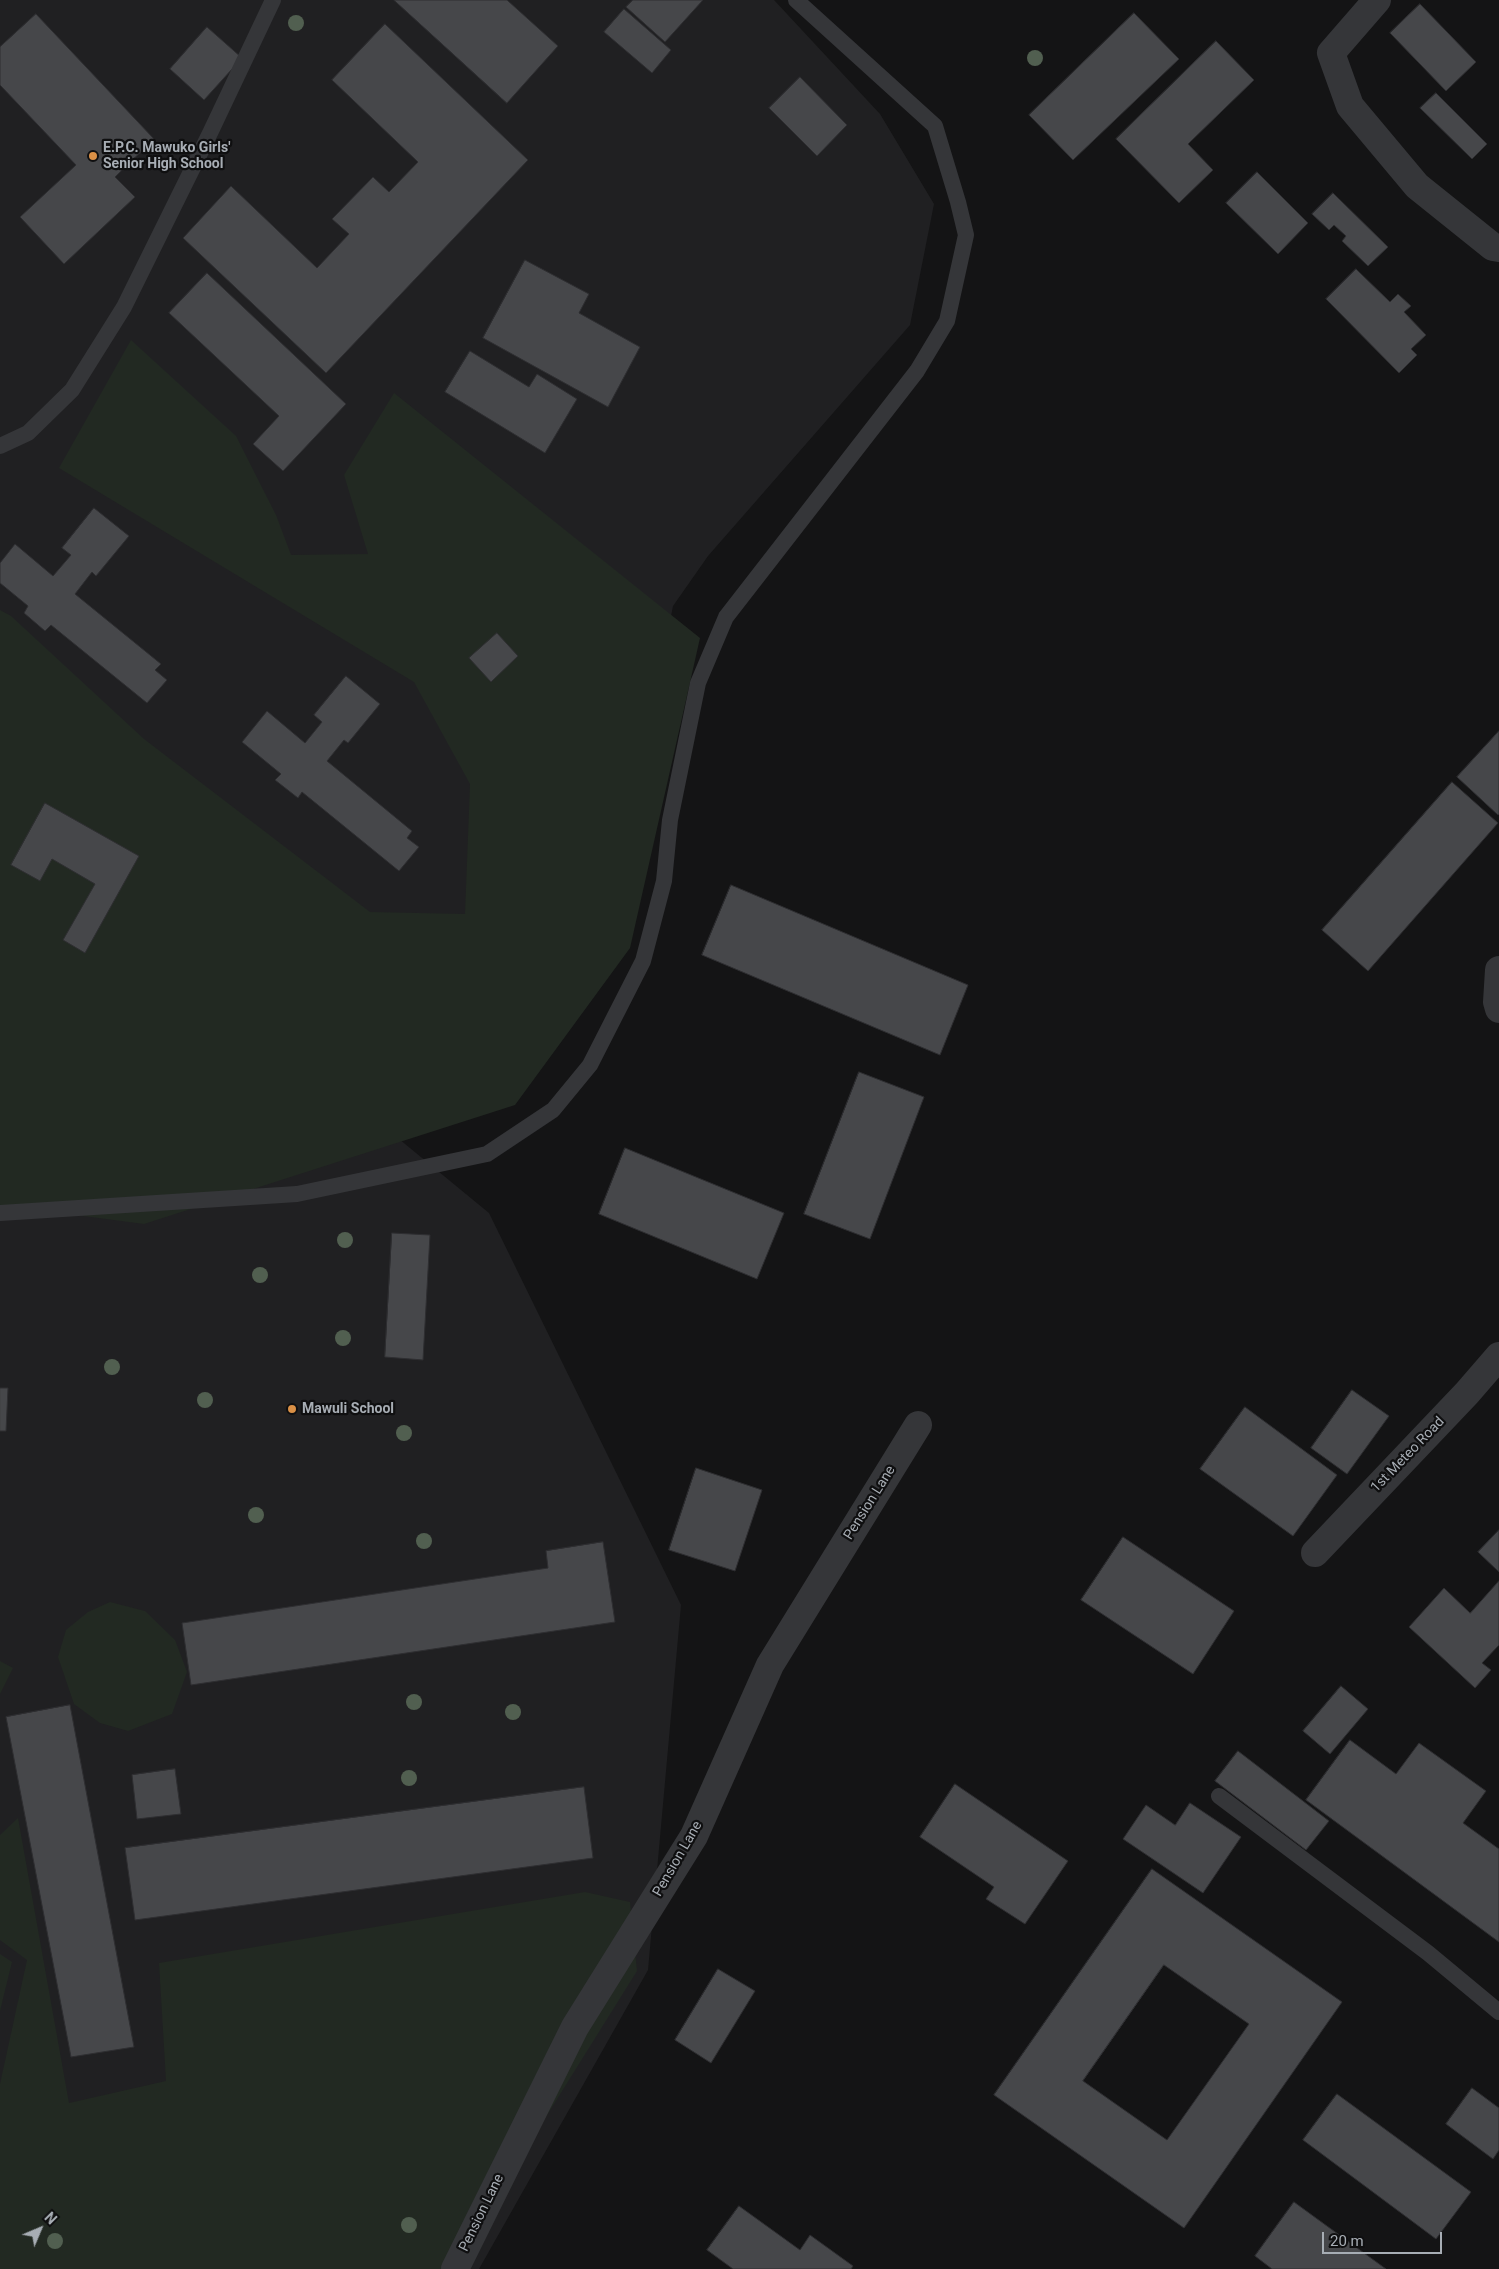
<!DOCTYPE html>
<html>
<head>
<meta charset="utf-8">
<style>
	body { margin:0 }
	#map { position:relative; width:1499px; height:2269px; overflow:hidden; background:#141415; font-family:Roboto,sans-serif }
	canvas { display:block }
	.north { position:absolute; left:15px; top:2204px; width:50px; height:50px; -webkit-text-stroke:4px #0f0f10; paint-order:stroke; rotate:45deg; font-size:14px; font-weight:700; line-height:20px; text-align:center; color:#a7adb4 }
	.north::after { content:''; display:block; margin:auto; width:18px; height:22px; background:#a7adb4; clip-path:polygon(50% 0,100% 100%,50% 72%,0 100%) }
	.scale { position:absolute; left:1322px; top:2232px; width:120px; height:22px; box-sizing:border-box; border:2px solid #a7adb4; border-top:0; padding-left:6px; font-size:15px; line-height:18px; white-space:nowrap; color:#a7adb4; -webkit-text-stroke:4px #0f0f10; paint-order:stroke }
</style>
</head>
<body>
<div id="map">
<canvas width="1499" height="2269"></canvas>
<div class="north">N</div>
<div class="scale">20 m</div>
</div>
<script>
const c = document.querySelector('canvas').getContext('2d');
c.lineJoin = 'round';
function paint(path, color) { c.fillStyle = color; c.fill(path, 'evenodd'); }
function stroke(path, color, width, dash) { c.strokeStyle = color; c.lineWidth = width; c.lineCap = dash ? 'butt' : 'round'; c.setLineDash(dash || []); c.stroke(path); }
function label(font, color, halo, rows, align = 'center') {
  c.font = font + ' Roboto,sans-serif'; c.lineWidth = 4.5; c.setLineDash([]); c.textBaseline = 'middle'; c.strokeStyle = halo; c.fillStyle = color; for (const [text, x, y, turn = 0] of rows) {
    c.save(); c.translate(x, y); c.rotate((+turn || 0) * Math.PI / 180); c.textAlign = isNaN(turn) ? turn : align; if (halo) c.strokeText(text, 0, 0); c.fillText(text, 0, 0); c.restore();
  }
}
paint(new Path2D(`
	M0,0H774L880,114L934,204L910,325L708,556L673,606L628,834L541,903L386,948L0,658Z
	M0,811L489,1213L681,1605L648,1970L479,2269H0Z`), '#202022');
paint(new Path2D(`
	M131,340L236,436L276,515L291,555L368,554L344,475L394,393L700,638L630,948L515,1105L144,1224L0,1205V610L11,616L144,739L370,912L465,914L470,784L414,682L59,468Z
	M110,1602L145,1611L175,1640L187,1672L172,1714L128,1731L100,1723L74,1704L58,1657L66,1630L88,1612Z
	M0,1661L13,1668L0,1694Z
	M18,1818L69,2103L166,2081L159,1963L585,1892L630,1902L637,1971L451,2269H0V2084L27,1960L0,1940V1835Z
	M0,1954L12,1962L0,2011Z`), '#222922');
const building = new Path2D(`
	M394,0H507L558,46L507,103Z
	M633,0H703L665,42L626,7Z
	M1420,4L1476,62L1446,91L1390,33Z
	M624,9L671,50L652,73L604,32Z
	M1134,13L1179,59L1073,160L1029,115Z
	M36,14L154,139L115,177L135,197L64,264L20,217L76,165L0,85V47Z
	M385,24L528,160L326,373L183,238L231,186L317,268L349,234L332,219L373,177L389,192L418,162L332,80Z
	M207,27L242,58L204,100L170,69Z
	M1216,41L1254,80L1188,144L1213,170L1179,203L1116,139Z
	M800,77L847,125L817,156L769,108Z
	M1436,93L1487,144L1472,159L1420,108Z
	M1257,172L1308,223L1278,254L1226,203Z
	M1333,193L1388,247L1368,266L1342,241L1346,236L1334,225L1329,230L1312,214Z
	M525,260L589,294L579,313L640,347L608,407L483,338Z
	M1356,269L1390,302L1398,294L1411,306L1404,312L1426,335L1411,349L1417,355L1399,373L1326,299Z
	M207,273L346,404L283,471L253,444L279,416L169,313Z
	M470,351L529,387L537,374L577,399L545,453L445,392Z
	M94,508L129,536L96,576L92,572L75,594L161,664L155,670L167,680L147,703L51,625L45,631L24,613L28,606L0,583V563L15,544L53,576L71,555L62,548Z
	M497,633L518,656L491,682L469,658Z
	M346,676L380,704L348,743L344,740L327,761L412,831L407,838L419,847L399,871L302,792L298,798L275,780L281,774L242,742L267,711L305,743L322,722L314,715Z
	M1499,731V814L1498,815L1457,777Z
	M1452,782L1498,823L1368,971L1322,930Z
	M45,803L139,856L85,953L63,940L95,884L52,859L40,881L11,865Z
	M731,885L968,985L940,1055L702,955Z
	M859,1072L924,1097L870,1239L804,1214Z
	M625,1148L784,1213L757,1279L599,1214Z
	M392,1233L430,1235L423,1360L385,1357Z
	M0,1388H8L6,1431H0Z
	M1352,1390L1389,1416L1347,1474L1311,1448Z
	M1245,1407L1337,1475L1293,1536L1200,1469Z
	M696,1468L762,1490L735,1571L669,1550Z
	M1499,1530V1572L1478,1552Z
	M1123,1537L1234,1611L1193,1674L1081,1600Z
	M603,1542L615,1622L191,1685L182,1623L548,1568L546,1551Z
	M1499,1581V1645L1482,1663L1491,1670L1475,1688L1409,1627L1444,1588L1470,1613Z
	M1341,1686L1368,1709L1330,1754L1303,1731Z
	M70,1705L134,2047L71,2057L6,1717Z
	M1350,1740L1396,1774L1419,1743L1486,1791L1463,1823L1499,1849V1942L1306,1800Z
	M1238,1751L1329,1821L1306,1850L1215,1781Z
	M175,1769L181,1814L137,1819L132,1775Z
	M955,1784L1068,1861L1025,1924L986,1899L994,1887L920,1837Z
	M584,1787L593,1858L135,1920L125,1848Z
	M1190,1803L1241,1837L1203,1893L1123,1839L1146,1805L1175,1825Z
	M1152,1869L1342,2002L1184,2228L994,2095ZM1164,1965L1249,2024L1167,2140L1083,2081Z
	M718,1969L755,1991L711,2063L675,2040Z
	M1472,2088L1499,2108V2150L1493,2159L1446,2124Z
	M1337,2094L1471,2192L1436,2239L1303,2140Z
	M1294,2202L1386,2269H1272L1255,2256Z
	M739,2206L800,2250L810,2235L853,2266L851,2269H733L707,2250Z`);
paint(building, '#46474a');
stroke(building, '#2e2e31', 1);
stroke(new Path2D(`
	M0,446L28,433L72,390L124,307L211,131L273,0
	M0,1213L297,1194L487,1154L553,1110L590,1065L643,961L664,881L670,820L698,683L726,617L917,371L947,321L966,235L958,202L935,126L796,0
	M1219,1796L1428,1953L1499,2012`), '#353639', 16);
stroke(new Path2D(`
	M1377,0L1331,53L1350,106L1417,186L1493,247L1499,248
	M1499,970L1497,1002L1499,1009
	M1315,1553L1467,1393L1499,1356
	M455,2269L575,2027L694,1836L770,1665L918,1425`), '#353639', 28);
c.fillStyle = '#515f50';
for (const [x, y] of [
	[296,23],
	[1035,58],
	[345,1240],
	[260,1275],
	[343,1338],
	[112,1367],
	[205,1400],
	[404,1433],
	[256,1515],
	[424,1541],
	[414,1702],
	[513,1712],
	[409,1778],
	[409,2225],
	[55,2241]
]) { c.beginPath(); c.arc(x, y, 8, 0, 2 * Math.PI); c.fill(); }
for (const [x, y, r, color] of [
	[93,156,5,"#da9046"],
	[292,1409,5,"#da9046"]
]) { const dot = new Path2D(); dot.arc(x, y, r, 0, 2 * Math.PI); c.fillStyle = color; c.fill(dot); stroke(dot, '#0f0f10', 2); }
label('bold 14px', '#a7adb4', '#0f0f10', [
	["E.P.C. Mawuko Girls'",103,148],
	["Senior High School",103,164],
	["Mawuli School",302,1409]
], 'left');
label('14px', '#a7adb4', '#0f0f10', [
	["1st Meteo Road",1408,1455,-46],
	["Pension Lane",870,1503,-58],
	["Pension Lane",678,1859,-60],
	["Pension Lane",482,2213,-64]
]);
</script>
</body>
</html>
